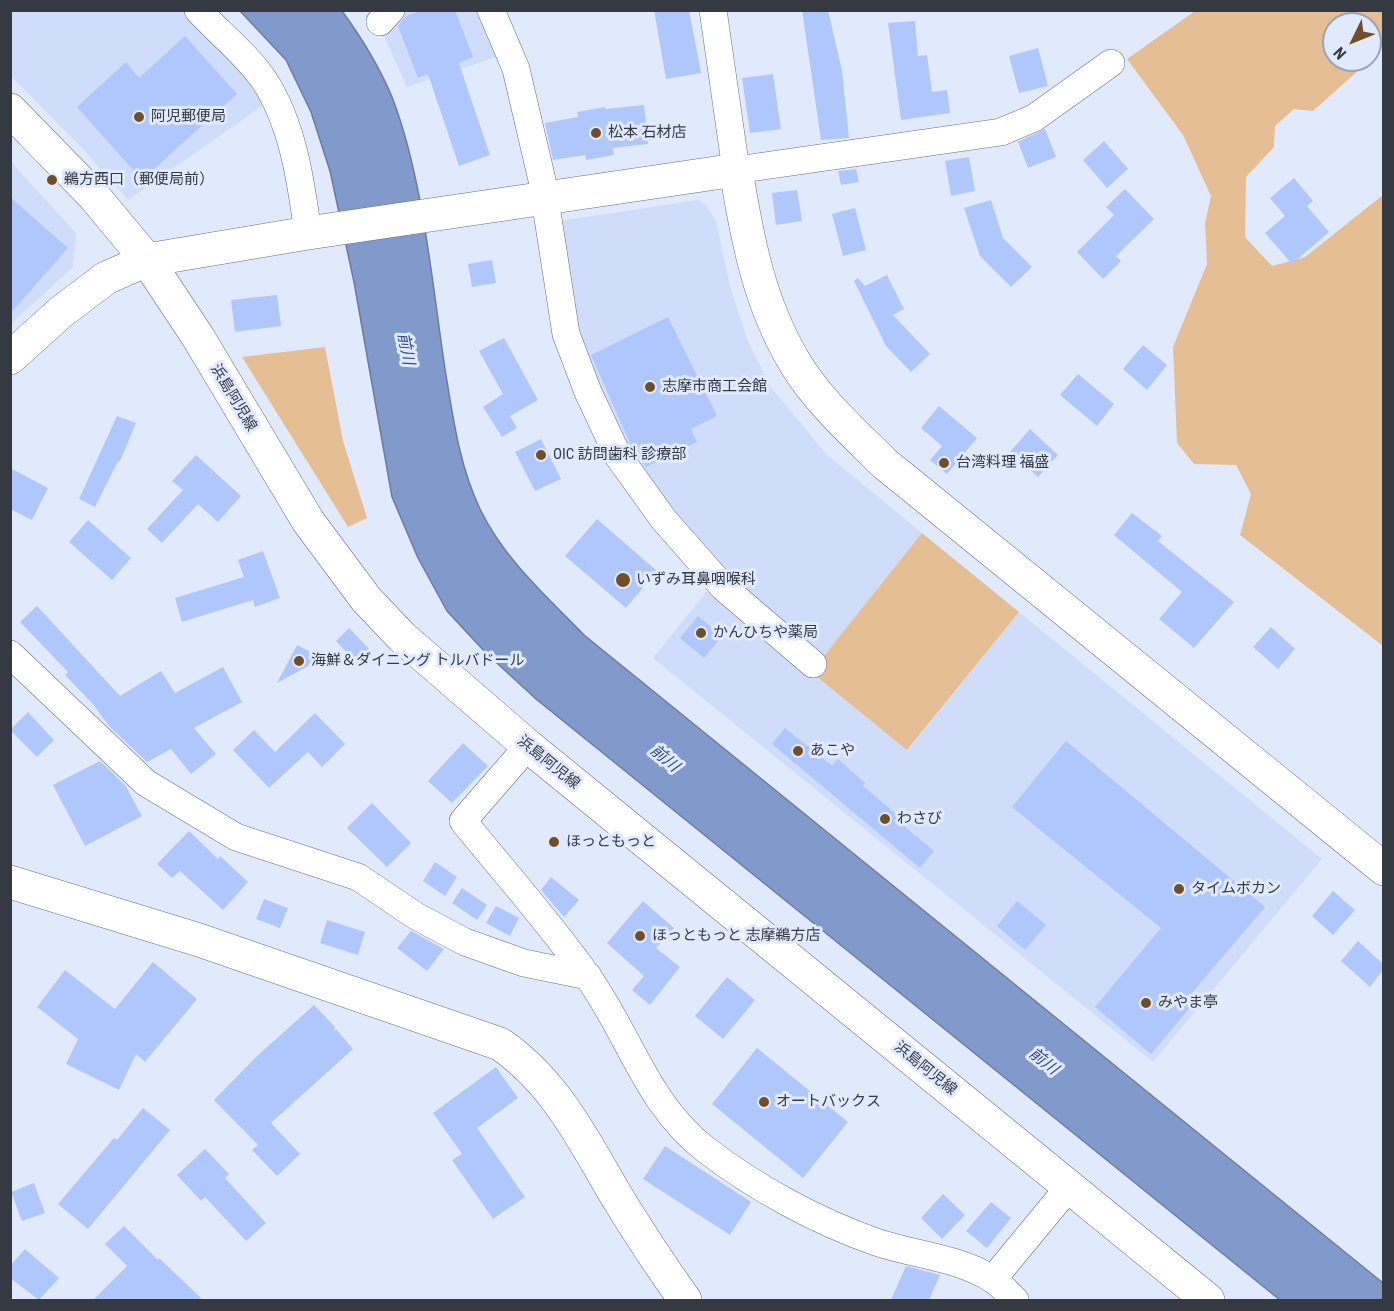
<!DOCTYPE html>
<html>
<head>
<meta charset="utf-8">
<style>
	body { margin:0 }
	#map { position:relative; width:1394px; height:1311px; overflow:hidden; background:#e1eafc; font-family:"Roboto Condensed",sans-serif }
	canvas { display:block }
	.frame { position:absolute; inset:0; border:12px solid #353942; pointer-events:none }
	.north { position:absolute; left:1322px; top:12px; width:60px; height:60px; box-sizing:border-box; background:#e1eafc; border:2px solid #9ca3b2; border-radius:50%; rotate:227deg; font-size:16px; font-weight:700; line-height:24px; text-align:center; color:#353942 }
	.north::after { content:''; display:block; margin:auto; width:21px; height:27px; background:#704e26; clip-path:polygon(50% 0,100% 100%,50% 72%,0 100%) }
</style>
</head>
<body>
<div id="map">
<canvas width="1394" height="1311"></canvas>
<div class="frame"></div>
<div class="north">N</div>
</div>
<script>
const c = document.querySelector('canvas').getContext('2d');
c.lineJoin = 'round';
function paint(path, color) { c.fillStyle = color; c.fill(path, 'evenodd'); }
function stroke(path, color, width, dash) { c.strokeStyle = color; c.lineWidth = width; c.lineCap = dash ? 'butt' : 'round'; c.setLineDash(dash || []); c.stroke(path); }
function label(font, color, halo, rows, align = 'center') {
  c.font = font + ' "Roboto Condensed","Noto Sans JP",sans-serif'; c.lineWidth = 6; c.setLineDash([]); c.textBaseline = 'middle'; c.strokeStyle = halo; c.fillStyle = color; for (const [text, x, y, turn = 0] of rows) {
    c.save(); c.translate(x, y); c.rotate((+turn || 0) * Math.PI / 180); c.textAlign = isNaN(turn) ? turn : align; if (halo) c.strokeText(text, 0, 0); c.fillText(text, 0, 0); c.restore();
  }
}
paint(new Path2D(`
	M10,11H185L222,49L265,104L128,200L82,148L11,76Z
	M371,11H481L499,56L407,87L384,36L365,16Z
	M10,161L76,233L73,267L11,324Z
	M698,200L706,205L716,221L730,286L747,339L770,386L826,454L922,533L811,672L908,750L1019,612L1322,859L1153,1062L653,658L716,580L660,513L579,369L553,222Z`), '#cfdcfa');
paint(new Path2D(`
	M1195,11H1383V47L1370,60V24H1334V60H1370L1313,111L1294,109L1275,126L1274,147L1246,177L1245,237L1272,266L1305,257L1383,195V646L1240,535L1251,494L1236,465L1194,464L1177,443L1173,347L1207,264L1205,223L1211,196L1183,135L1127,59Z
	M325,347L343,441L367,518L348,527L242,357Z
	M922,533L1019,612L907,750L811,672Z`), '#e5be94');
const water = new Path2D(`
	M240,11H342C361,37 379,66 392,97C423,177 432,283 445,369C453,417 459,465 480,509C504,559 546,596 584,635L1383,1283V1300H1280L536,699L486,653L447,611L418,558L392,497L354,282L330,171L311,112L286,60Z`);
paint(water, '#8299cc');
stroke(water, '#6b7ca3', 1.5);
paint(new Path2D(`
	M421,10H455L473,57L459,63L490,155L459,166L428,74L418,78L398,26L405,17Z
	M654,10H689L701,73L666,79Z
	M802,10H828L842,71L849,138L821,140Z
	M915,21L918,56L927,55L932,92L947,90L950,113L901,120L888,23Z
	M185,36L237,94L142,180L77,107L126,62L139,78Z
	M1038,48L1048,86L1019,93L1009,56Z
	M773,74L781,129L750,133L742,78Z
	M644,105L648,144L613,148L614,155L586,160L585,155L553,160L545,123L578,117L577,112L605,107V109Z
	M1045,129L1056,157L1028,168L1018,142Z
	M1104,141L1128,169L1107,188L1083,160Z
	M969,157L975,191L951,196L945,161Z
	M856,169L859,182L841,185L838,171Z
	M1294,178L1313,201L1307,206L1329,232L1292,264L1265,233L1285,216L1270,198Z
	M1125,189L1154,219L1116,256L1121,261L1103,279L1077,252L1114,215L1106,207Z
	M797,190L802,221L776,225L772,193Z
	M10,197L68,248L10,314Z
	M991,200L1003,238L1032,267L1011,287L980,256L964,208Z
	M855,208L866,250L843,256L832,214Z
	M492,260L496,283L472,287L468,264Z
	M887,275L904,309L893,315L930,354L911,372L886,346L854,281L858,278L865,286Z
	M277,295L281,326L235,332L231,300Z
	M668,317L717,416L691,429L697,442L646,467L632,448L591,355Z
	M504,338L538,400L510,416L517,428L502,437L483,407L503,394L479,351Z
	M1143,345L1167,365L1147,390L1123,369Z
	M1078,374L1114,404L1097,426L1060,395Z
	M939,406L977,438L947,474L930,460L942,446L921,428Z
	M117,416L136,423L120,461H118L95,507L79,499Z
	M1030,429L1058,455L1038,477L1010,452Z
	M541,439L561,479L535,491L515,452Z
	M196,455L241,496L218,522L198,504L162,543L147,529L183,490L172,481Z
	M10,468L48,488L32,520L10,509Z
	M1132,513L1162,536L1158,541L1234,602L1194,648L1159,619L1182,592L1114,535Z
	M597,519L657,571L626,608L565,556Z
	M88,520L131,558L112,580L69,542Z
	M263,551L280,598L255,607L253,600L182,622L175,598L244,577L238,560Z
	M37,606L120,696L161,671L175,693L223,667L242,702L194,728L216,754L191,774L171,749L147,762L109,726L93,704L65,675L68,672L20,622Z
	M698,616L722,636L704,658L680,638Z
	M1271,627L1295,649L1278,669L1253,647Z
	M349,628L372,652L358,665L336,641Z
	M297,645L323,658L277,683Z
	M28,712L54,740L37,757L10,730Z
	M315,713L345,744L322,767L308,752L269,788L233,750L254,730L275,752Z
	M785,728L832,766L838,759L865,783L863,786L907,823L904,826L934,851L920,868L772,744Z
	M1066,741L1265,907L1191,994L1197,999L1151,1054L1095,1007L1161,928L1012,807Z
	M463,743L488,766L452,803L428,781Z
	M100,761L125,785L142,816L85,846L53,785Z
	M372,803L411,843L387,867L347,828Z
	M189,831L218,859L220,856L248,882L223,910L180,871L172,878L157,864Z
	M435,862L457,877L445,896L423,881Z
	M551,877L579,900L564,917L541,890Z
	M462,888L487,905L477,920L452,903Z
	M1333,891L1355,910L1333,935L1312,916Z
	M264,899L288,908L280,928L256,919Z
	M643,901L674,928L656,948L680,967L650,1005L632,990L644,976L607,943Z
	M1017,901L1046,925L1025,950L997,926Z
	M496,906L519,918L510,936L486,923Z
	M327,920L365,932L358,955L320,943Z
	M411,931L444,949L427,971L397,948Z
	M1358,941L1383,964V970L1370,987L1341,961Z
	M153,962L197,999L145,1062L136,1054L119,1090L66,1064L78,1039L37,1007L65,970L115,1009Z
	M727,977L755,1000L723,1039L695,1016Z
	M314,1005L335,1027L333,1032L336,1029L353,1049L271,1123L300,1154L277,1176L252,1150L258,1145L214,1100L256,1057Z
	M757,1048L848,1122L803,1178L712,1104Z
	M496,1067L518,1098L477,1128L525,1197L493,1219L452,1160L462,1154L433,1113Z
	M143,1108L170,1130L88,1229L58,1204L114,1138L117,1140Z
	M665,1146L751,1202L730,1235L643,1179Z
	M205,1149L229,1174L225,1178L266,1223L246,1241L205,1197L201,1201L177,1175Z
	M34,1183L45,1213L22,1221L11,1192Z
	M943,1194L965,1215L942,1239L921,1218Z
	M991,1202L1011,1218L987,1248L966,1231Z
	M124,1226L158,1260L159,1258L203,1300H93L127,1266L105,1244Z
	M25,1249L59,1278L39,1300L10,1278V1266Z
	M906,1266L940,1275L929,1300H891Z`), '#afc7fd');
const street = new Path2D(`
	M198,10C219,33 247,55 264,80C293,124 301,182 308,233
	M491,10L516,69L542,180L566,334L588,392L618,456L664,520L723,587L813,664
	M713,10L736,170L1001,132L1034,118L1111,63
	M380,22L391,10
	M10,654L146,783L236,837L358,877L416,916L465,942L524,963L588,976
	M528,746L463,821C505,873 550,923 588,977C629,1034 647,1104 705,1149C754,1187 816,1221 876,1242C914,1255 957,1257 992,1279C1001,1284 1008,1294 1015,1300
	M993,1279L1069,1187`);
const secondary = new Path2D(`
	M10,358L61,312L106,278L147,260L308,233L736,170C747,238 759,303 795,363C818,401 853,432 884,463L1384,869
	M10,882L199,940L500,1044C554,1081 582,1137 614,1192C637,1230 660,1265 685,1300`);
const primary = new Path2D(`
	M10,110L93,195L147,260L198,337L308,521L366,599L402,637L528,746L1208,1300`);
stroke(street, '#666f83', 28);
stroke(secondary, '#666f83', 34);
stroke(primary, '#666f83', 34);
stroke(street, '#fff', 27);
stroke(secondary, '#fff', 33);
stroke(primary, '#fff', 33);
for (const [x, y, r, color] of [
	[139,117,6,"#704e26"],
	[596,133,6,"#704e26"],
	[52,180,6,"#704e26"],
	[650,387,6,"#704e26"],
	[541,455,6,"#704e26"],
	[944,463,6,"#704e26"],
	[623,580,8,"#704e26"],
	[701,633,6,"#704e26"],
	[299,661,6,"#704e26"],
	[798,751,6,"#704e26"],
	[885,819,6,"#704e26"],
	[554,842,6,"#704e26"],
	[1179,889,6,"#704e26"],
	[640,936,6,"#704e26"],
	[1146,1003,6,"#704e26"],
	[764,1102,6,"#704e26"]
]) { const dot = new Path2D(); dot.arc(x, y, r, 0, 2 * Math.PI); c.fillStyle = color; c.fill(dot); stroke(dot, '#e1eafc', 2); }
label('15px', '#353942', '#e1eafc', [
	["阿児郵便局",151,117],
	["松本 石材店",608,133],
	["鵜方西口（郵便局前）",64,180],
	["志摩市商工会館",662,387],
	["OIC 訪問歯科 診療部",553,455],
	["台湾料理 福盛",956,463],
	["いずみ耳鼻咽喉科",636,580],
	["かんひちや薬局",713,633],
	["海鮮＆ダイニング トルバドール",311,661],
	["あこや",810,751],
	["わさび",897,819],
	["ほっともっと",566,842],
	["タイムボカン",1191,889],
	["ほっともっと 志摩鵜方店",652,936],
	["みやま亭",1158,1003],
	["オートバックス",776,1102]
], 'left');
label('15px', '#353942', '#e1eafc', [
	["浜島阿児線",233,398,59],
	["浜島阿児線",548,763,39],
	["浜島阿児線",925,1069,39]
]);
label('italic 16px', '#304888', '#e1eafc', [
	["前川",405,349,79],
	["前川",664,759,40],
	["前川",1043,1062,38]
]);
</script>
</body>
</html>
